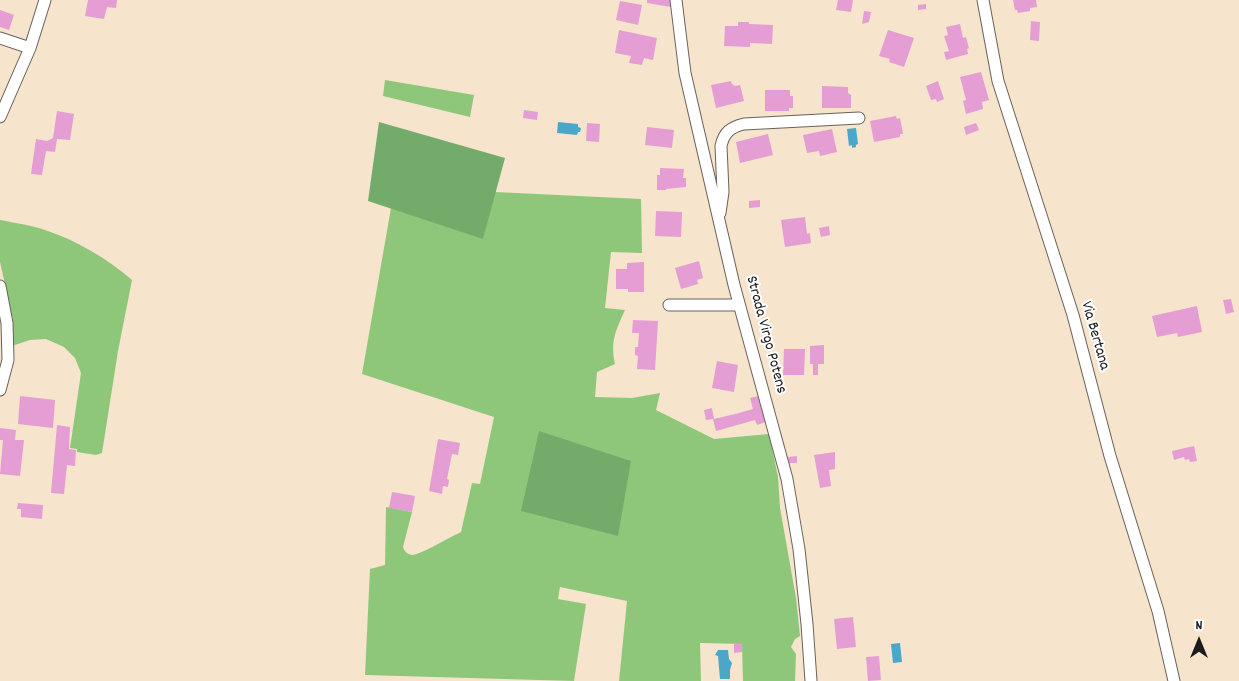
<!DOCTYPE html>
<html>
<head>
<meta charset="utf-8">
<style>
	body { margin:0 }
	#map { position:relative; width:1239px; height:681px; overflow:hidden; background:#f6e4cd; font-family:Dekko,sans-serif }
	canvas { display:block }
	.north { position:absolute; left:1174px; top:616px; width:50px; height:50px; -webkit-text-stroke:4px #fff; paint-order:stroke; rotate:0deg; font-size:14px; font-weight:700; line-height:20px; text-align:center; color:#1c1c1c }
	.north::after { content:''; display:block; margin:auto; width:18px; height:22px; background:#1c1c1c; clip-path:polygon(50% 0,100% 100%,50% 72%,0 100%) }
</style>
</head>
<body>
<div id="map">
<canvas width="1239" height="681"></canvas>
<div class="north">N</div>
</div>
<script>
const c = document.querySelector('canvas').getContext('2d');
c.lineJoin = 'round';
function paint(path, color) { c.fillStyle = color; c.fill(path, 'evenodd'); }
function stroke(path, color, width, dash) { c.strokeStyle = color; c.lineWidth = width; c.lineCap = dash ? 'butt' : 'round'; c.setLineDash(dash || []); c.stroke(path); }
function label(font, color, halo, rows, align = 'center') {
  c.font = font + ' Dekko,sans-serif'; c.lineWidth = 4; c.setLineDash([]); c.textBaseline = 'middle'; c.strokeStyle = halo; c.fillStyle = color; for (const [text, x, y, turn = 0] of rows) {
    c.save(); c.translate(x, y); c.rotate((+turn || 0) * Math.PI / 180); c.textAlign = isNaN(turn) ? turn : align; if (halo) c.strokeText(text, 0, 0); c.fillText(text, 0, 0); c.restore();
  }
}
paint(new Path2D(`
	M385,80L474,95L470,117L383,96Z
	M495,192L641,199L642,253L611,252L605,308L625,310C616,330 610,341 615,364L597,372L595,397L632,398L660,393L656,410L714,439L769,434L778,477L780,508L796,598L800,636L795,639L791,647L796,654L795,681H743L742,644L700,643L701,681H619L627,601L560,587L558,599L586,604L574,681L365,675L370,569L385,565L386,507L412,512L403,547C405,552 407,554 412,555C420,555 452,536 461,532L472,483L480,484L494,417L362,374L391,208L483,238Z
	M0,220C15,223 31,225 45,230C76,240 108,259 132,280L118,351L102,453L96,455L77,452V449L70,448L81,373L75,358L64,347L46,339L30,340L12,346L13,320L0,262Z`), '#8fc77a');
paint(new Path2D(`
	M379,122L505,158L483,239L368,201Z
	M539,431L631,461L618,536L521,511Z`), '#73ac6a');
paint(new Path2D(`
	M558,122L578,124V127L581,128L580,132H578L577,135L557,133Z
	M856,128L858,144L856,145V147L852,148V145L849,146L847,129Z
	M900,643L902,662L893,663L891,644Z
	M718,650H728L729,659L732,663L730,670V679H720L718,656L715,655Z`), '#4aa7c8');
paint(new Path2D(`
	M88,0H117L116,8L107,7L104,19L85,16Z
	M647,0H672L671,7L647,3Z
	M838,0H853L851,12L836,10Z
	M1013,0H1036L1037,7L1030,8V11L1018,13L1017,10H1015Z
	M620,1L642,5L638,25L616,20Z
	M926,4V9L918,10V5Z
	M0,10L14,15L9,30L0,27Z
	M864,11L871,12L869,22L862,24Z
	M1031,21L1040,22L1039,41L1030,40Z
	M738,22H749V24L773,25L772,44L750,43V47L724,46L725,26H738Z
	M960,24L963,38L966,37L969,48L967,49L968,54L946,60L944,52L949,51L944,36L948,35L946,27Z
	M619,30L657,38L653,60L644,58L642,65L629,63L631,56L615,53Z
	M888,30L914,38L904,67L889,62L890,59L879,56Z
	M981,72L989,100L982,102L983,109L966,114L963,101L966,100L960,77Z
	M731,81L732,84L735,86L740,85L744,101L716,108L711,85Z
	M938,81L944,99L937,102L936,99L931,100L926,86Z
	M822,86L848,87V93L851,95V108H822Z
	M765,90H790V96H793V108H789V111H765Z
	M524,110L538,112L537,120L523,118Z
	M57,111L74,114L70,140L57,139L55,152L46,151L42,175L31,174L36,139L47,141L53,138Z
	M896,116L897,119L900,118L903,134H900V137L874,142L870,121Z
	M587,123L600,124L599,142L586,141Z
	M976,123L979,130L966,135L964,127Z
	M647,127L674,130L672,148L645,145Z
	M832,129L837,152L820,156L819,151L807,153L803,135Z
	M768,134L773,155L740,163L736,142Z
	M660,168L684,169L683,178H686V187L666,189V190H657V175H660Z
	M760,200V207L749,208V201Z
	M656,211L682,212L681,237L655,236Z
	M805,217L807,234L810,233L811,243L785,247L781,220Z
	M829,226L830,235L821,237L819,228Z
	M699,261L703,278L697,280L698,284L681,289L675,268Z
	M644,262V292H628V289H616V269H627V263Z
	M1231,299L1234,312L1226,314L1223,300Z
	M1197,306L1202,332L1178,337L1177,333L1157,337L1152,316Z
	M633,320L658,321L655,370L637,369L638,356L635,355V347H638L639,333H632Z
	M824,345V364H818V375H813V364H810V346Z
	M784,349H805L804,375H783Z
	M717,361L738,365L734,392L712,388Z
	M762,395L766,422L757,425L755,420L716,431L713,419L706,420L704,410L712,408L714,419L739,413L753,409L750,398Z
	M20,396L55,400L53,428L18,424Z
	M57,425L70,427L69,449L76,450L75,466L67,465L64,494L51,493Z
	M0,428L16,430L15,440H24L20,476L0,474L3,440H0Z
	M438,439L460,443L458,455L452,454L447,479L449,480L448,487L443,486L442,494L429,491Z
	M1194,446L1197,461L1190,462L1189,459L1185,460L1184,457L1174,460L1172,451Z
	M835,452V469L829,470L831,486L820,488L814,455Z
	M797,456V463H789L788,457Z
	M392,492L415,496L412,512L389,508Z
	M18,503L43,505L42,519L21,517V509H17Z
	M853,617L856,647L837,649L834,619Z
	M734,644H742V652L734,653Z
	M879,656L881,680L868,681L866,657Z`), '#e59ed3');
const street = new Path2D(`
	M676,0L685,73L734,285L787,479L799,549L807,624L811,681
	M983,0L998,81L1073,315L1110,456L1158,611L1174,681
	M0,38L30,48
	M0,117L30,48L45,0
	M720,213L723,192L721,146C724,132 731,127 744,124L859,118
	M0,286L7,323L8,360L0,390
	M669,305H739`);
stroke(street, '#68625a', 13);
stroke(street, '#fff', 11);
label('16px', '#1c1c1c', '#fff', [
	["Strada Virgo Potens",765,335,75],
	["Via Bertana",1094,336,74]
]);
</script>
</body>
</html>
